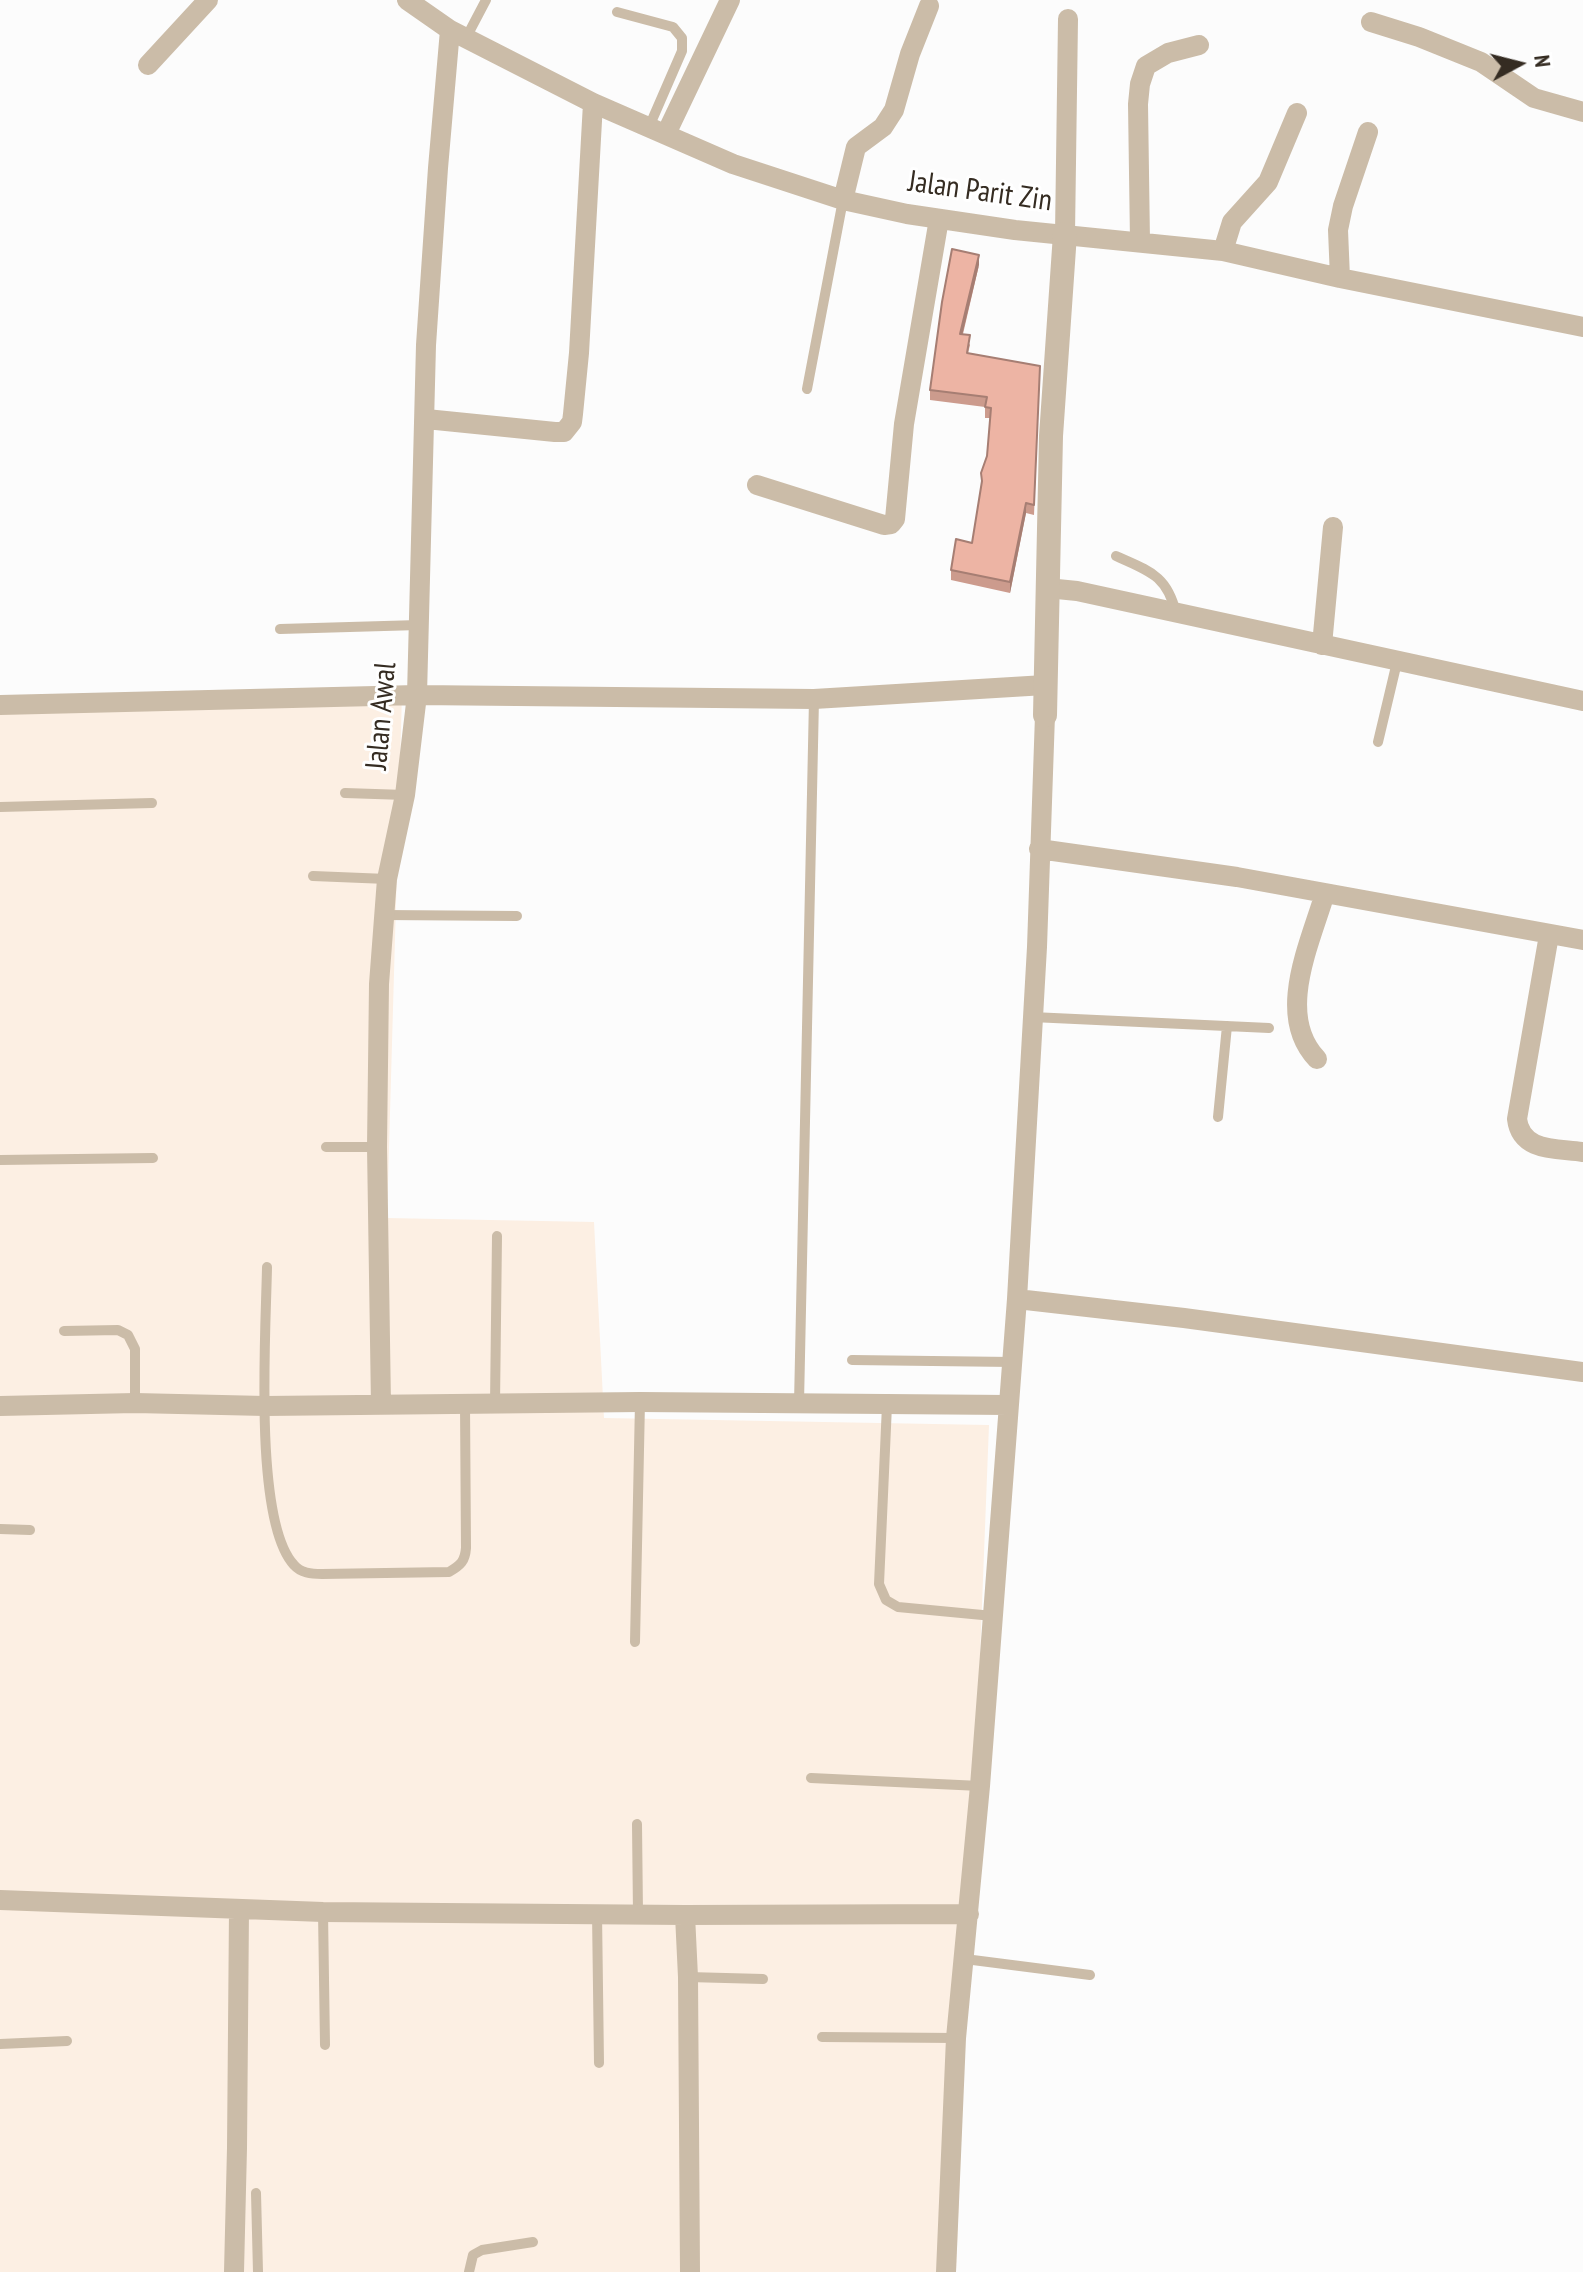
<!DOCTYPE html>
<html>
<head>
<meta charset="utf-8">
<style>
	body { margin:0 }
	#map { position:relative; width:1583px; height:2272px; overflow:hidden; background:#fcfcfc; font-family:"PT Sans Narrow",sans-serif }
	canvas { display:block }
	.north { position:absolute; left:1479px; top:24px; width:80px; height:80px; -webkit-text-stroke:6px #fff; paint-order:stroke; rotate:83deg; font-size:22px; font-weight:700; line-height:32px; text-align:center; color:#352c22 }
	.north::after { content:''; display:block; margin:auto; width:28px; height:36px; background:#352c22; clip-path:polygon(50% 0,100% 100%,50% 72%,0 100%) }
</style>
</head>
<body>
<div id="map">
<canvas width="1583" height="2272"></canvas>
<div class="north">N</div>
</div>
<script>
const c = document.querySelector('canvas').getContext('2d');
c.lineJoin = 'round';
function paint(path, color) { c.fillStyle = color; c.fill(path, 'evenodd'); }
function stroke(path, color, width, dash) { c.strokeStyle = color; c.lineWidth = width; c.lineCap = dash ? 'butt' : 'round'; c.setLineDash(dash || []); c.stroke(path); }
function label(font, color, halo, rows, align = 'center') {
  c.font = font + ' "PT Sans Narrow",sans-serif'; c.lineWidth = 6; c.setLineDash([]); c.textBaseline = 'middle'; c.strokeStyle = halo; c.fillStyle = color; for (const [text, x, y, turn = 0] of rows) {
    c.save(); c.translate(x, y); c.rotate((+turn || 0) * Math.PI / 180); c.textAlign = isNaN(turn) ? turn : align; if (halo) c.strokeText(text, 0, 0); c.fillText(text, 0, 0); c.restore();
  }
}
paint(new Path2D(`
	M402,694L387,1218L594,1222L604,1418L989,1425L956,2272H0V710Z`), '#fcefe3');
stroke(new Path2D(`
	M617,12L673,27L682,38V51L649,127
	M466,38L486,0
	M807,389L843,200
	M1116,556C1149,571 1167,575 1176,613
	M280,629L419,625
	M1378,742L1397,662
	M345,793L405,795
	M0,807L152,803
	M313,876L387,879
	M384,915L517,916
	M1032,1017L1269,1028
	M1218,1117L1227,1026
	M326,1147H377
	M0,1160L153,1158
	M267,1267C266,1330 253,1521 294,1565C301,1573 311,1574 322,1574L449,1572C461,1565 465,1561 466,1548L465,1405
	M64,1331L118,1330L128,1335L135,1349V1403
	M852,1360L1012,1362
	M799,1403L814,699
	M495,1404L497,1236
	M887,1405L879,1584L886,1600L898,1607L993,1616
	M0,1529L30,1530
	M635,1642L640,1402
	M811,1778L980,1786
	M637,1824L638,1914
	M323,1912L325,2045
	M597,1913L599,2063
	M965,1959L1090,1975
	M688,1977L763,1979
	M822,2037L956,2038
	M0,2044L67,2041
	M256,2193L258,2272
	M469,2272L473,2255L482,2250L533,2242`), '#cbbca8', 10);
stroke(new Path2D(`
	M407,0L450,30L593,103L733,164L843,200L907,214L1015,230L1223,251L1340,278L1583,327
	M1371,22L1419,37L1481,62L1534,98L1583,112
	M148,65L208,0
	M666,134L730,0
	M843,200L856,147L883,127L894,110L910,54L929,6
	M1065,234L1068,19
	M1140,241L1138,104L1140,84L1146,66L1168,53L1199,45
	M1223,251L1232,222L1268,182L1297,113
	M1340,278L1338,230L1343,206L1368,132
	M426,419L555,432H564L572,422L573,414L579,353L593,103
	M757,485L884,525L891,524L895,519L904,424L939,219
	M1047,588L1077,591L1583,701
	M1322,645L1333,527
	M0,705L417,695L814,699L1045,685
	M1039,849L1237,877L1583,940
	M1549,935L1517,1119C1521,1152 1556,1148 1583,1152
	M1317,1059C1275,1015 1310,944 1325,893
	M1017,1299L1184,1318L1583,1372
	M381,1405L377,1147L379,984L387,879L405,795L417,695L426,345L438,168L450,30
	M0,1406L135,1403L265,1406L640,1402L1008,1405
	M0,1900L323,1912L685,1915L969,1914
	M685,1915L688,1977L690,2272
	M234,2272L237,2148L239,1910
	M946,2272L956,2038L980,1786L1017,1299L1037,947L1045,715`), '#cbbca8', 20);
stroke(new Path2D(`
	M1045,715L1051,436L1065,234`), '#cbbca8', 24);
paint(new Path2D(`
	M979,265L963,334L970,345L968,353L1040,366L1034,515L1026,513L1010,593L951,580V570L972,543L982,486L981,473L987,456L990,418H985V407L930,400V390Z`), '#cc9b8d');
paint(new Path2D(`
	M979,255V265L960,344V334Z
	M1026,503V513L1010,593V582Z`), '#a67e73');
const building = new Path2D(`
	M952,249L979,255L960,334L970,335L967,353L1040,366L1034,505L1026,503L1010,582L951,570L956,539L972,543L982,481L981,473L987,456L991,408L985,407L987,397L930,390L942,302Z`);
paint(building, '#edb4a4');
stroke(building, '#a67e73', 2);
label('30px', '#352c22', '#fff', [
	["Jalan Parit Zin",980,192,8],
	["Jalan Awal",382,716,-85]
]);
</script>
</body>
</html>
